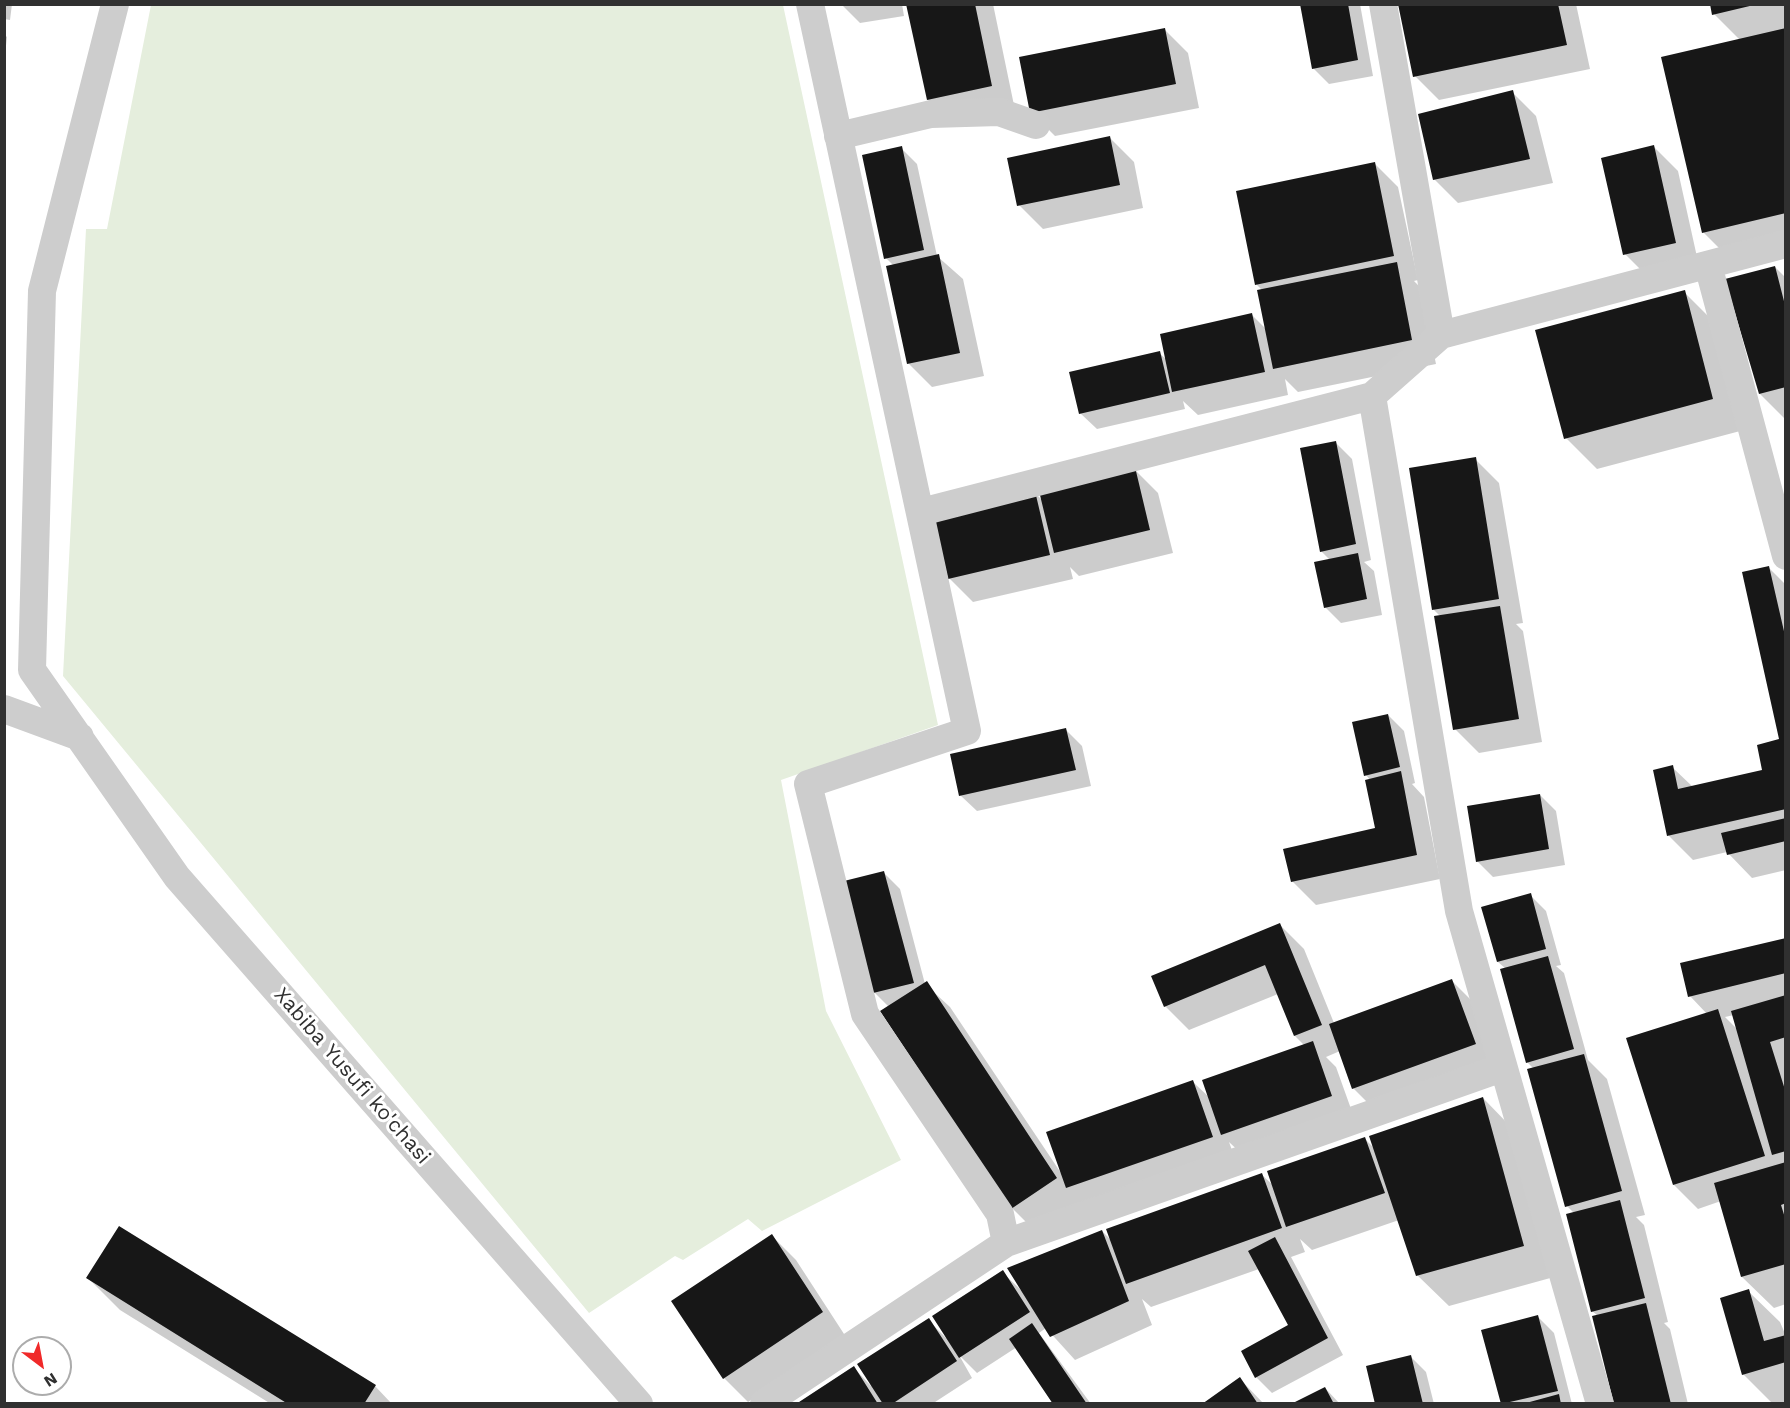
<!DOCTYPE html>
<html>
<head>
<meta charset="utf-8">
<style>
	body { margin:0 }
	#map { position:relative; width:1790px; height:1408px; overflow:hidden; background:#fff; font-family:"Work Sans",sans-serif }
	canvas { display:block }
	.frame { position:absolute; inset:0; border:6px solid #303030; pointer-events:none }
	.north { position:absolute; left:12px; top:1336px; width:60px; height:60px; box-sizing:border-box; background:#fff; border:2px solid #acacac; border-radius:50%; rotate:148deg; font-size:16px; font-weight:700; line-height:24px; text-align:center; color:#303030 }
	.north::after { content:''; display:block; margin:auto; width:21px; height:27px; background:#f02929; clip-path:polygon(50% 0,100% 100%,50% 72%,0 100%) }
</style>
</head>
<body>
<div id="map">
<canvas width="1790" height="1408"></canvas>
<div class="frame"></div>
<div class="north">N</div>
</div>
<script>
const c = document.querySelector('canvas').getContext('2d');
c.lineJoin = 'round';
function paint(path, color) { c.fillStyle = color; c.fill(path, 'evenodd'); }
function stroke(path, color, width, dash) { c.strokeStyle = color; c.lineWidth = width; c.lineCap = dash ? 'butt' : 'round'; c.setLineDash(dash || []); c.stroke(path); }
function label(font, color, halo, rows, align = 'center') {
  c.font = font + ' "Work Sans",sans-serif'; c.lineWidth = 6; c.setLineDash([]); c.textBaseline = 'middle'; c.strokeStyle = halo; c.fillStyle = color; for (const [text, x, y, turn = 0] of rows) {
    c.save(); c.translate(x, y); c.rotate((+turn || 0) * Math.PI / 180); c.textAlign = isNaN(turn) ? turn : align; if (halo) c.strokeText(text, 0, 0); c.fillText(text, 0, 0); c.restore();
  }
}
paint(new Path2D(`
	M151,5H783L938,725L781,780L826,1011L901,1160L762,1231L748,1219L683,1260L675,1256L589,1313L63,676L86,229H107Z`), '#e5eedd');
paint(new Path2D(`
	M4,4H12L10,20L4,19Z
	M841,4H902L904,16L860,23Z
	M908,4H993L1015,110L952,124L928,100Z
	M1301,4H1360L1373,76L1329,84L1313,68Z
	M1400,4H1576L1590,69L1439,100L1415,76Z
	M1712,4H1786V252L1735,264L1703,232L1740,40L1714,14Z
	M1164,29L1188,53L1199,108L1055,136L1031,112Z
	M4,34L7,37L4,63Z
	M1512,92L1536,116L1553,183L1458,203L1434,179Z
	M1110,138L1134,162L1143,208L1043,229L1019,205Z
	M1654,147L1678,171L1699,266L1649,278L1625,254Z
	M901,148L917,164L937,256L963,279L984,376L932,387L908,363L893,265L886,258Z
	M1374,163L1398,187L1418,280L1414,281L1420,287L1436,364L1298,392L1285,379L1288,395L1198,415L1183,401L1185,409L1097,429L1080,413L1159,353L1167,360L1252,315L1266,329L1263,291L1257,285L1238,192Z
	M1775,267L1786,278L1784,418L1760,394Z
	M1684,292L1716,324L1744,430L1597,469L1566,438Z
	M1336,443L1352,459L1371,560L1364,562L1374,571L1382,615L1341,623L1325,607L1330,560L1321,551Z
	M1475,459L1499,483L1523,623L1516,624L1523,631L1542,742L1479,753L1455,729L1441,617L1434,610Z
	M1134,469L1158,493L1173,553L1079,576L1070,567L1073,579L973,602L949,578L1035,493L1043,501Z
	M1768,567L1786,585V870L1752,878L1727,852L1693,860L1669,836L1654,771L1672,767L1693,787L1764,771L1781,740Z
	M1388,715L1404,731L1415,783L1412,784L1424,797L1440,879L1316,905L1292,881L1376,829L1370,780L1366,775Z
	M1066,730L1082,746L1091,786L977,811L960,795Z
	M1540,795L1556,811L1565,865L1493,877L1477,861Z
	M884,873L900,889L925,984L950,1007L1061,1173L1193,1082L1210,1098L1305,1046L1295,1036L1278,994L1189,1030L1165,1006L1280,925L1304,949L1334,1023L1452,981L1476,1005L1499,1068L1377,1112L1353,1088L1340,1051L1326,1057L1336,1067L1355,1120L1246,1158L1229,1142L1236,1161L1036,1232L1012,1208L889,1007L875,993L846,883Z
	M1530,895L1546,911L1561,965L1556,966L1564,973L1588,1060L1607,1079L1645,1215L1636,1217L1644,1225L1668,1322L1664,1323L1670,1329L1688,1404H1615L1598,1316L1592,1311L1574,1213L1567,1206L1534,1069L1527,1062L1506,969L1498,962Z
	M1786,940V1304L1774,1308L1742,1277L1721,1201L1698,1209L1674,1185L1707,1014L1690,996ZM1734,1015L1738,1030L1725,1017Z
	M1483,1098L1514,1130L1554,1277L1449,1306L1417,1275L1399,1220L1312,1250L1300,1239L1305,1252L1291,1257L1343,1355L1272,1393L1256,1377L1290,1326L1259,1269L1151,1307L1142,1299L1152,1325L1075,1360L1046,1328L1039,1333L1091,1404H1053L1017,1347L977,1373L959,1355L972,1378L932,1404H799L854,1368L871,1386L928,1320L946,1338L1002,1272L1021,1290L1102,1231L1112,1241L1262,1175L1274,1186L1365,1139L1375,1149Z
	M772,1236L796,1260L846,1337L748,1402L724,1378Z
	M88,1278L375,1386L392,1404H271L120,1310Z
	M1748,1291L1780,1322L1786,1336V1402L1773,1404L1743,1374Z
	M1538,1317L1554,1333L1572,1404H1502Z
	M1410,1356L1426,1372L1434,1404H1377Z
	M1240,1379L1264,1404H1204Z
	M1325,1388L1340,1404L1294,1403Z`), '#0003');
paint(new Path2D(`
	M906,4H975L992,86L927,100Z
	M1300,4H1348L1358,60L1312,69Z
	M1398,4H1558L1567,45L1413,77Z
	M1710,4H1754V5L1712,15Z
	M1165,28L1176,84L1030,113L1019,57Z
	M1786,28V213L1702,233L1661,57Z
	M1513,90L1530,159L1433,180L1418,114Z
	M1110,136L1120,185L1017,206L1007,158Z
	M1654,145L1676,243L1623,255L1601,158Z
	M902,146L924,250L884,259L862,155Z
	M1375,162L1394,256L1255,285L1236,191Z
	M939,254L960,353L907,364L886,266Z
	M1397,262L1412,340L1273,369L1257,290Z
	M1775,266L1786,309V387L1759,394L1725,279Z
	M1685,290L1713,399L1564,439L1535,330Z
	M1252,313L1265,372L1172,392L1160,334Z
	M1160,351L1170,393L1079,414L1069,372Z
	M1336,441L1356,544L1320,552L1300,448Z
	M1476,457L1499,599L1432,610L1409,468Z
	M1135,467L1150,530L1054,553L1039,491Z
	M1035,491L1050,555L948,579L933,515Z
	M1358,553L1367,599L1324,608L1314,562Z
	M1769,566L1786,640V809L1667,836L1653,770L1673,765L1678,789L1762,770L1757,745L1779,739L1742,572Z
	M1500,606L1519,719L1453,730L1434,616Z
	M1388,714L1400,767L1364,776L1352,722Z
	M1066,728L1076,770L959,796L950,754Z
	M1401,771L1417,855L1291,882L1283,849L1375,828L1365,780Z
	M1540,794L1549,849L1476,862L1467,806Z
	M1786,818V841L1727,855L1721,833Z
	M884,871L914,983L873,993L844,881Z
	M1531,893L1546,949L1497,962L1481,907Z
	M1280,923L1322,1025L1294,1036L1265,965L1164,1007L1151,976Z
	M1786,938V973L1688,997L1680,963Z
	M1548,956L1574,1049L1526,1063L1500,969Z
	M1452,979L1476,1044L1352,1089L1329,1024Z
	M927,981L1057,1178L1011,1209L880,1011Z
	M1786,995V1037L1770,1042L1786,1093V1151L1772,1155L1731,1011Z
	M1718,1009L1765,1156L1673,1185L1626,1038Z
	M1313,1041L1332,1096L1221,1135L1202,1080Z
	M1584,1054L1622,1191L1565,1207L1527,1069Z
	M1193,1080L1213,1137L1066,1188L1046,1132Z
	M1483,1097L1524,1246L1416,1276L1369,1136Z
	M1365,1137L1385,1193L1286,1227L1267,1171Z
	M1786,1162V1203L1781,1205L1786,1221V1264L1741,1277L1714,1183Z
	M1262,1173L1282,1228L1126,1284L1106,1229Z
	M1620,1200L1645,1298L1591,1312L1566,1214Z
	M119,1226L376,1385L364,1404H288L86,1278Z
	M1102,1230L1129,1301L1050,1337L1007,1268Z
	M772,1234L823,1312L723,1379L671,1301Z
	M1275,1237L1328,1338L1255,1378L1241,1351L1288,1325L1248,1251Z
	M1003,1270L1030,1312L959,1358L932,1316Z
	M1749,1289L1764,1341L1786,1335V1362L1742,1375L1720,1298Z
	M1646,1303L1671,1404H1614L1592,1316Z
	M1538,1315L1558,1391L1501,1404L1481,1330Z
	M929,1318L957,1361L892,1404H883L857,1364Z
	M1032,1323L1087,1404H1053L1009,1339Z
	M1411,1355L1423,1404H1375L1366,1366Z
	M854,1366L878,1404H796Z
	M1240,1377L1258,1404H1202Z
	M1325,1387L1334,1404H1291Z
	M1559,1394L1561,1404H1526V1403Z`), '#171717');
stroke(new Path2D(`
	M115,4L42,291L32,670L177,877L639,1404
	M810,4L967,731L808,784L865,1014L1000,1214L1006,1243
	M1383,4L1441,335
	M838,136L931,114L999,112L1036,125
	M1708,265L1786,556
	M1372,396L1459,911L1600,1404
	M921,512L1372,396L1441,335L1786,244
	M4,709L80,737
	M764,1404L1006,1243L1502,1068`), '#cdcdcd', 28);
label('21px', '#303030', '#fff', [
	["Xabiba Yusufi ko'chasi",352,1076,49]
]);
</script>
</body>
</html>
